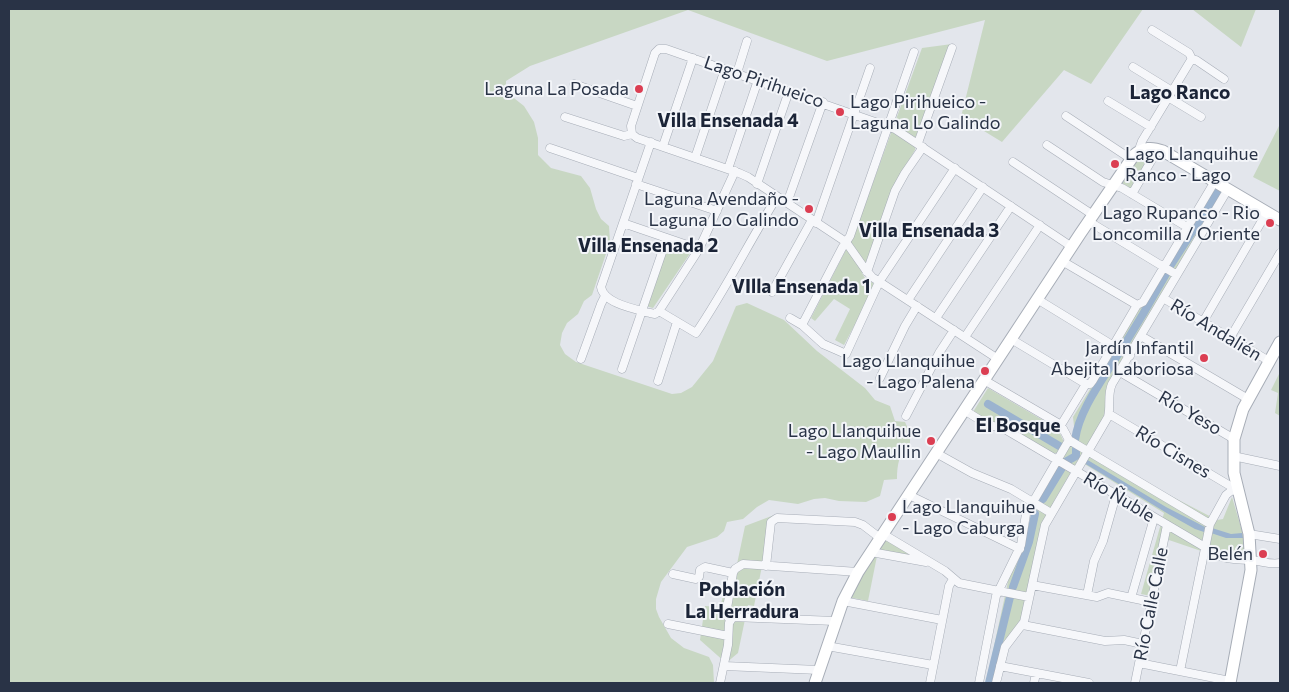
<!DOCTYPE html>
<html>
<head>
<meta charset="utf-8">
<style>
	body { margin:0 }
	#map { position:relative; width:1289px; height:692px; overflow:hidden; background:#e3e6ec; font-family:Commissioner,sans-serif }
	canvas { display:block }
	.frame { position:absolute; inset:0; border:10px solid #293346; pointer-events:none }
</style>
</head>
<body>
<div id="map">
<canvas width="1289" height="692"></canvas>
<div class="frame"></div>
</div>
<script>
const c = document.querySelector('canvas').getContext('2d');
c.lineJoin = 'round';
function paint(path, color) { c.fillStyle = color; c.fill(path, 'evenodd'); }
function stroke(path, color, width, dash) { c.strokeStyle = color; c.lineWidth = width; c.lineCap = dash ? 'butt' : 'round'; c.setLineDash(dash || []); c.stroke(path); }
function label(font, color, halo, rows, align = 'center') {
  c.font = font + ' Commissioner,sans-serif'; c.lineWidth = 4; c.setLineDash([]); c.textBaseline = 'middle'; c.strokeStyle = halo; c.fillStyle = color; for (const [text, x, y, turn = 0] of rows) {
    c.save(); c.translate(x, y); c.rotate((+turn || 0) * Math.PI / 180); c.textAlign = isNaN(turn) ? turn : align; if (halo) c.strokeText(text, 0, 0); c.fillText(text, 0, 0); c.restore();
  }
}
paint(new Path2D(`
	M9,9H1143L1091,84L1064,70L1002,142L961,117L985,20L827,61L688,10L530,66L506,81V89L510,95L524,106L534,122L538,138V155L551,168L581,176L590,188L596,209L601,219L609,226L610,242L592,295L584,301L578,314L567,323L562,333L560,345L565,354L576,362L672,394L681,393L692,387L713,361L736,306L747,303L784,320L817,351L865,388L875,400L890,406L895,421L905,422L910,433V443C899,453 897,465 897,479L884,480L880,496L866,502L839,501L825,498L814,499L798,504L769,500L757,507L743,519L727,522L724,531L717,537L687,547L661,582L656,599V609L659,617L671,638L684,648L709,657L713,665L714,683H9Z
	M1192,9H1256L1241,47Z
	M952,44L916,136L915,150L894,185L862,273L865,278L876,285L844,345L835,340L850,309L834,299L815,321L811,318L855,232L922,48Z
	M1280,124V191L1253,177Z
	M1153,154L1132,190L1121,186C1129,173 1135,154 1153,154Z
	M1211,192L1220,198L1108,389L1105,415L1088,444L1087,452L1217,520L1223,519L1232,497L1245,541V558L1204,552L1166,539L1156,597L1141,594L1164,513L1078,460L1054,501L1043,529L1026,616L1001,645L994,683H986L1009,577L1028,543L1038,499L1079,430L1074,426L1073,417Z
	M670,242L691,248V252L653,308L646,306L667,245Z
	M1280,372V416L1275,413L1278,393L1271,390Z
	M988,388L1058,429L1064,442L1058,453H1053L1000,423L983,420L973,412Z
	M777,514L768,556L763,561L754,606L748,605L738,653L726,663L700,640L705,606L720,607L730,571L737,564L745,526Z
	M884,537L921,559L876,551Z
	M873,555L877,556L868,601L848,597Z`), '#c8d7c3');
paint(new Path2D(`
	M1086,459L1166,507L1205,527L1204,532L1195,529L1170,515L1084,463Z
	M1212,528L1231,534L1242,533L1243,538H1226L1211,533Z`), '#9bb3cf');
stroke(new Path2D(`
	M1170,266L1218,192
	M1123,347L1143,314L1166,274
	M988,404L1061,447
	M1075,440C1079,410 1103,379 1119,353
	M1067,461L1076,456V449
	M1043,499L1062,468
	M1013,587L1029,542L1035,514
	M989,683L1010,597`), '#9bb3cf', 8);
const street = new Path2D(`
	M1152,30L1189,53L1192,59
	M1133,67L1172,91
	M737,73L747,41
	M574,84L637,106
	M1168,97L1201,117
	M1108,101L1151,127
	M1066,116L1131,159
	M565,117L624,136L632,134
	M632,134L631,126L655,53L659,49H666L895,129L1072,247
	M632,134L637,138L739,173L748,177L846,242L865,269L872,277L998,359
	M651,142L601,287C604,304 636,309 650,313L655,314L659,311
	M918,143L952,48
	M1047,145L1103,182L1122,188L1187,227
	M663,146L693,58
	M550,148L638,178
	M1138,152L1142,141L1191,60H1196L1224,79
	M695,158L725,69
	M1013,162L1093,215
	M728,169L758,80
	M636,184L717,211
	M757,184L789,91
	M1132,194L1158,149
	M787,203L823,102
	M1088,221L1177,275
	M623,223L699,249
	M816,223L870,68
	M1062,261L1137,305
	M867,272L895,191L905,173L923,147
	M772,292L812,220
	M1163,298L1269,361
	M1037,299L1130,356
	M908,300L983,187
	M659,311L696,333C726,289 749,242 777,197
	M659,311L699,249L735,171
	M790,318L802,325L823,344L846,354L879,282L955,168
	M936,318L1011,206
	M1203,322L1267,212
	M802,325L842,248L850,236L914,52
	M1141,336L1248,399
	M965,337L1040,225
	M1230,338L1280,253
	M1011,339L1086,384
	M581,359L601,304L605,296
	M622,369L667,238
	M1120,372L1234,439
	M880,378L905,326L917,306
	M984,380L1061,425L1069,440L1210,524
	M658,381L677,322
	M964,410L988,425L1003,428L1220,556C1230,560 1238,559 1248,560C1260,560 1268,565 1280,563
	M1109,414L1237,490
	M906,416L939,353L954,330
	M1061,425L1086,384H1090L1093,380L1137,305L1143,302L1215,181
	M936,453L972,473L1011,489L1051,513
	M1233,456L1280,466
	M909,495L1020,549
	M883,534L945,571L959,583L1029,597
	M1249,534L1280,539
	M871,552L926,562
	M766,566L771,522L777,518L855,522L863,525L880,538
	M673,574L696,579L699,577L700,570L705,567L733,573
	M1032,585L1097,597L1108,593L1151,602
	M1087,595L1094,561L1103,541L1116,495
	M1131,598L1154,518
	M843,601L942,620
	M730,620L726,614L733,573L735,569L743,564L858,572
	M668,624L728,636
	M1023,625L1105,641L1124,640L1143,644
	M827,646L933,665
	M1139,663L1230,681
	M724,666L819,670
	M1000,666L1089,683
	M1180,671L1210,524L1226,495L1231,491L1237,490
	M720,683L728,645L729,623L733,617L835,621
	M930,683L949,586L953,579
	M979,683L996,596L1021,545L1026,514L1069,440
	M996,683L1005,647L1024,622L1045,525L1108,417C1111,406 1107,395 1112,384L1228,189
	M1034,683L1036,673
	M1135,683L1167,525`);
const secondary = new Path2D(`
	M815,683L843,601L858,572L1080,234L1134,155C1144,147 1152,147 1163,151L1280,220
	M1230,683L1251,570L1249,534L1234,473V439L1243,409L1280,342`);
stroke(street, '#a7adb7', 9);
stroke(secondary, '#a7adb7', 13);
stroke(street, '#f6f7fa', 8);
stroke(secondary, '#fff', 11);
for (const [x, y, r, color] of [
	[639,89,5,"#db3e52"],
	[840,112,5,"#db3e52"],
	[1115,164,5,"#db3e52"],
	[809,209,5,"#db3e52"],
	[1270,223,5,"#db3e52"],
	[1204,358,5,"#db3e52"],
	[985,371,5,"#db3e52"],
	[931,441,5,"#db3e52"],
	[892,517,5,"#db3e52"],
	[1263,554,5,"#db3e52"]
]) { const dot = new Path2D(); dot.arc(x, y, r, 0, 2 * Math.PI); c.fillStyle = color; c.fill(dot); stroke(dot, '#f3f5f9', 2); }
label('18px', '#293346', '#f3f5f9', [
	["Lago Pirihueico",764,82,19],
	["Río Andalién",1216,330,31],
	["Río Yeso",1190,413,30],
	["Río Cisnes",1173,452,31],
	["Río Ñuble",1119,497,31],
	["Río Calle Calle",1151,604,-79]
]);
label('18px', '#293346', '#f3f5f9', [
	["Laguna La Posada",629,89],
	["Lago Pirihueico -",850,102,"left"],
	["Laguna Lo Galindo",850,123,"left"],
	["Lago Llanquihue",1125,154,"left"],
	["Ranco - Lago",1125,175,"left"],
	["Laguna Avendaño -",799,199],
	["Laguna Lo Galindo",799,220],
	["Lago Rupanco - Rio",1260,213],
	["Loncomilla / Oriente",1260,234],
	["Jardín Infantil",1194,348],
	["Abejita Laboriosa",1194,369],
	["Lago Llanquihue",975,361],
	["- Lago Palena",975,382],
	["Lago Llanquihue",921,431],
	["- Lago Maullin",921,452],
	["Lago Llanquihue",902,507,"left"],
	["- Lago Caburga",902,528,"left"],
	["Belén",1253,554]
], 'right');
label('bold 19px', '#1b2437', '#f3f5f9', [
	["Lago Ranco",1180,93],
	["Villa Ensenada 4",728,121],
	["Villa Ensenada 3",929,231],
	["Villa Ensenada 2",648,246],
	["VIlla Ensenada 1",801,287],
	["El Bosque",1018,426],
	["Población",742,590],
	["La Herradura",742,612]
]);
</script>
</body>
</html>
